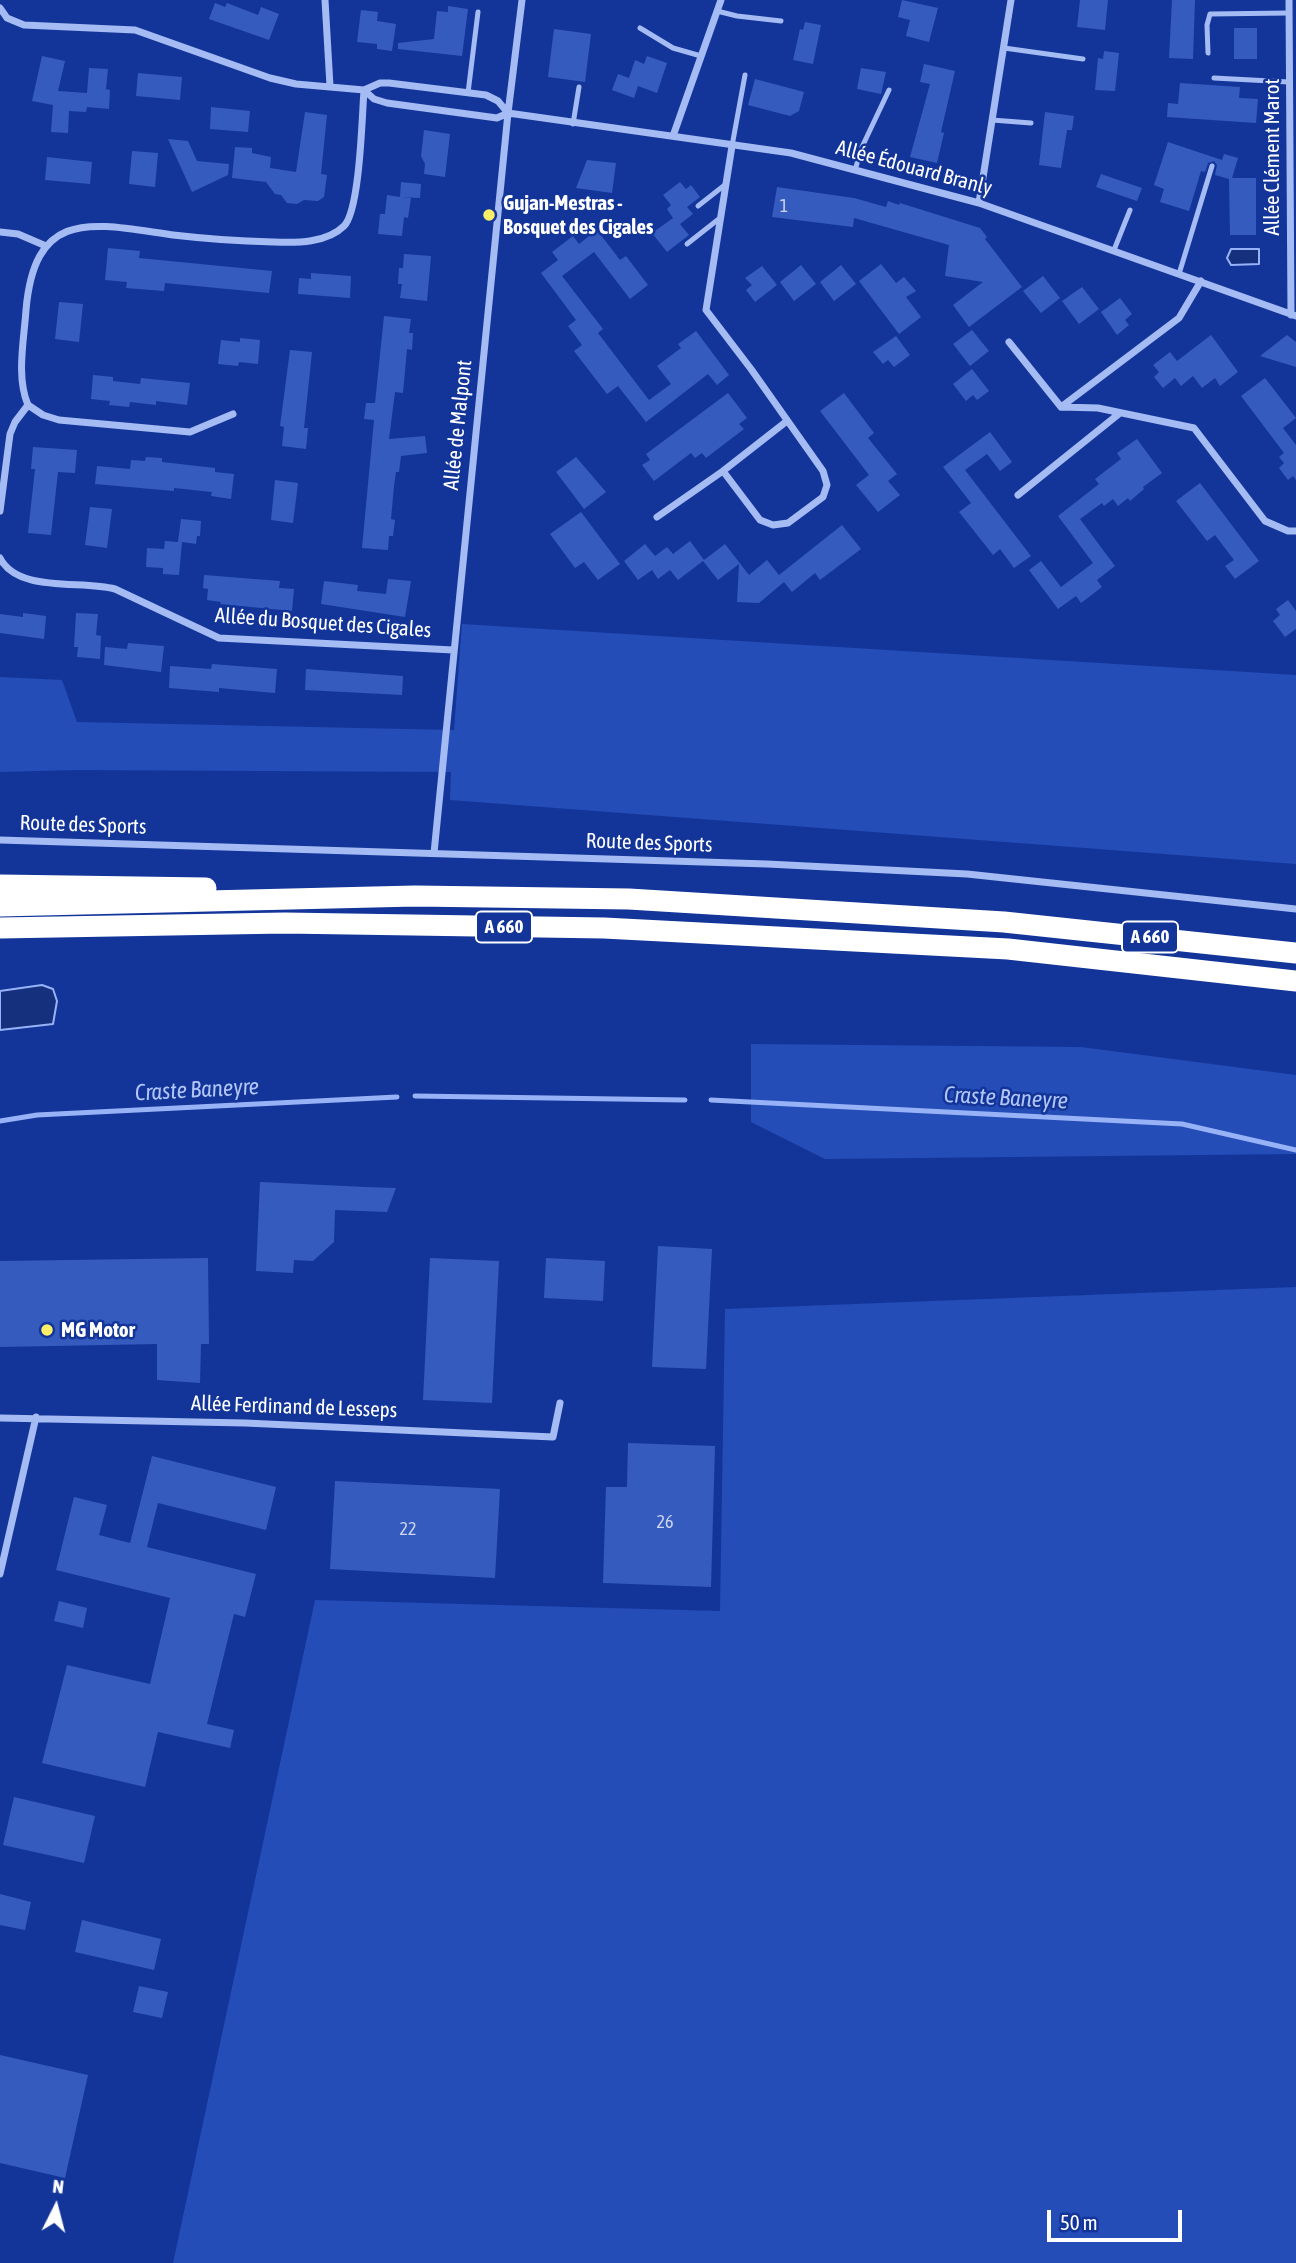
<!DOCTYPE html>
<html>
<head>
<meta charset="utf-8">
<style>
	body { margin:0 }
	#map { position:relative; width:1296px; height:2263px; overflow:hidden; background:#133599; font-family:"Asap Condensed",sans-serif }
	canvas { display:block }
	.north { position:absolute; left:21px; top:2172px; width:70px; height:70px; -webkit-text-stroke:5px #133599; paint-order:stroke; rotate:6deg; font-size:19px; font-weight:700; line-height:28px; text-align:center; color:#fff }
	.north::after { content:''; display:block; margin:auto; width:24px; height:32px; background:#fff; clip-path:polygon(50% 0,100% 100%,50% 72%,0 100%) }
	.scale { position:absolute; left:1047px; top:2210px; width:135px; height:32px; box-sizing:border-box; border:4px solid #fff; border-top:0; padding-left:9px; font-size:21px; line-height:24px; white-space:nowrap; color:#fff; -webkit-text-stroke:5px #133599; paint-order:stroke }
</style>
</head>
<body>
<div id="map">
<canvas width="1296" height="2263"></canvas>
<div class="north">N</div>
<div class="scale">50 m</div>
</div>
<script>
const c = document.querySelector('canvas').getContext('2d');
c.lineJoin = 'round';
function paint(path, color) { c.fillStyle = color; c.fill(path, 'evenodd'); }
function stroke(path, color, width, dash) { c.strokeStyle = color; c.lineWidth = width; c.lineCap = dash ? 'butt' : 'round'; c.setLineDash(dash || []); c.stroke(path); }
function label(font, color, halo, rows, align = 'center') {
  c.font = font + ' "Asap Condensed",sans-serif'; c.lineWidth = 5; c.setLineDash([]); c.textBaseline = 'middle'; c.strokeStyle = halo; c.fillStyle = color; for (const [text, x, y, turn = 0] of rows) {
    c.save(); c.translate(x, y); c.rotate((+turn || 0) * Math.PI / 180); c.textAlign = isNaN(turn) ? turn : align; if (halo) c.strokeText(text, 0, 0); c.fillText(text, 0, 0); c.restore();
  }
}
paint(new Path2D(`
	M462,624L1296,675V864L450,800L451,772L76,770L0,772V677L62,680L77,722L454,730Z
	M751,1044L1081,1047L1296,1075V1154L825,1159L751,1122Z
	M1296,1287V2263H173L315,1600L720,1611L725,1309Z`), '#254db7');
const water = new Path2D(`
	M1231,249H1259V264L1231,265L1227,258Z
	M42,985L53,989L57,1001L53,1024L0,1030V991Z`);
paint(water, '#15307d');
stroke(water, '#97b2f6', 2);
stroke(new Path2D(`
	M415,1096L685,1100
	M711,1100L1182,1124L1296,1150
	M0,1121L37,1115L397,1097`), '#97b2f6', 5);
paint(new Path2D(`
	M902,0L938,8L929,42L906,36L910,20L898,17Z
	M1080,0H1108L1105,30L1077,27Z
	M1172,0H1195L1193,59L1169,58Z
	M215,3L225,7L227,3L258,15L261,7L279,14L269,40L209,19Z
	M448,6L468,9L462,56L398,49V43L434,39L437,11L448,12Z
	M361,10L378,12L377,21L396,24L392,51L377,49V44L357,42Z
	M805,22L821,25L813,64L793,60L800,29L803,30Z
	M1234,28H1257V59H1234Z
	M554,29L591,34L585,82L548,77Z
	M1104,51L1119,53L1115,91L1095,90L1098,58L1103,59Z
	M42,56L65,61L58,91L87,93L89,68L108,69L106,89L110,90L109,109L87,107L86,112L69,111L68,133L51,132L53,105L32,101Z
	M647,56L667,63L657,93L638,86L634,98L612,90L618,74L629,78L635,60L644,64Z
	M924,64L955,71L941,132L944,133L937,163L910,157L930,84L920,82Z
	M861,68L886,72L881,94L857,89Z
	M138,73L182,77L180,100L136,96Z
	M755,79L804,92L799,111L790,116L748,105Z
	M1180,83L1240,87L1239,98L1258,99L1256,123L1167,117L1168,103L1178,104Z
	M211,107L250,111L248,132L210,129Z
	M305,112L327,115L321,174L327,175L324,197L318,201L304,200L297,204L287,203L281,195L275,194L266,182L232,178L235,147L252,148V153L271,157L270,168L296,172Z
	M1045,112L1074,116L1072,130H1067L1061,168L1039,165Z
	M424,130L450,134L445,177L424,174L425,164L421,156Z
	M168,139L188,141L197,161L229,164L228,175L192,192Z
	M1168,142L1222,160L1224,154L1238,158L1232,178H1256V235H1230L1229,179L1215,175L1217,165L1214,161L1208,163L1205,172L1201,171L1189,211L1160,202L1164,189L1154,185Z
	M132,151L158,153L155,187L129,184Z
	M47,157L92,162L90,184L45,180Z
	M587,160L616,163L612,193L576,188Z
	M1101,174L1142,188L1137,201L1096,187Z
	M401,182L421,184L420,198L401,197L411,198L408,218L404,217L402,236L378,234L380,214H385L387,195L400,197Z
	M680,182L686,189L691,185L700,197L687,207L693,214L680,224L689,235L667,252L652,233L673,218L667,209L671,205L663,195Z
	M777,187L854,198L886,207L888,201L899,205L900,203L980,228L987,237L985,239L1022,287L969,327L953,305L983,282L945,276L949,245L854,218L853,227L772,217Z
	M597,230L620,260L626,256L648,285L630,299L594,252L562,276L603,329L598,333L649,400L671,384L657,366L681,348L678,344L696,331L729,375L717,385L708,374L646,422L618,386L607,394L574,351L582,345L568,326L576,320L541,273L558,260L552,252L573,236L579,244Z
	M108,248L140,251L139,258L272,271L269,293L165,283L164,291L126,288L127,282L105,280Z
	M404,254L431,256L427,301L400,298L402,284H398L399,268H403Z
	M881,264L896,283L904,277L916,291L906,297L921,317L899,334L859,281Z
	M801,265L816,284L794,301L780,282Z
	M841,265L856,284L834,301L820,282Z
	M762,266L777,285L755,302L746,290L752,285L745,278Z
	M311,273L351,276L350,298L298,294L299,278L311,279Z
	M1043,276L1060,298L1041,313L1023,291Z
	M1082,287L1099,309L1079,324L1062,301Z
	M1120,298L1132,314L1125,320L1129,325L1117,335L1101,312Z
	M59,302L83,304L79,342L55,339Z
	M384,316L411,319L409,333H413L412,350L407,349L403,393L395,392L389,439L425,436L427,453L401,456L399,472H396L394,486L391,519L395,520L393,536H389L388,550L362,548L374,420L364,419L366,403H375Z
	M972,330L989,351L970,366L953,344Z
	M1211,335L1238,372L1220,386L1215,378L1202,388L1193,376L1181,386L1175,378L1163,388L1154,377L1159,372L1153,365L1170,352L1177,361Z
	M1287,335L1296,342V367L1260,356Z
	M896,336L910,355L894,367L888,360L883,364L873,352Z
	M240,338L260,340L258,364L239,362L238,366L218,364L221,340L240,342Z
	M290,350L312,352L304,428H308L306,449L282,446L284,427L280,426Z
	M972,369L989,391L977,400L973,395L966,401L953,384Z
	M93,375L113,377V381L140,384L141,378L190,383L187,405L156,401V405L130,402L129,407L109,405L110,401L91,399Z
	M1265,378L1296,418L1283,428L1296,445V480L1293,476L1288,480L1279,468L1284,463L1279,457L1284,453L1241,396Z
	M728,393L747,418L739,424L744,429L706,458L702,453L695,458L691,453L654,481L642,465L650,460L646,454Z
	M844,393L874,433L868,438L897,474L888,481L900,495L878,512L856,485L869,475L820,411Z
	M990,432L1012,462L1000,471L987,454L965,470L1031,556L1014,568L1000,549L993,555L959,512L971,503L943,467Z
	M1137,439L1162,473L1143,487L1144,489L1130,501L1128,498L1118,506L1113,499L1104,506L1102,503L1080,519L1115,566L1097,580L1102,587L1081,603L1076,596L1058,609L1029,570L1041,561L1061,587L1093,563L1058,516L1099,484L1095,479L1121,459L1117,453Z
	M33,447L77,450L75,473L58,472L51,535L28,533L35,469H31Z
	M146,457L162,458V462L215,468V472L234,474L231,499L211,496L212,492L174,488V491L95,484L97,466L130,469L131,460L145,461Z
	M576,457L606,492L584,509L556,472Z
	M275,480L298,483L293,523L271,520Z
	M1200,483L1259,561L1235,579L1225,566L1234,560L1215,535L1207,541L1176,501Z
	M90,507L112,509L107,548L85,545Z
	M581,512L620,564L598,580L584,562L575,568L550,534Z
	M181,519L201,521L200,536H197L196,544L182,542L179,575L163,574V568L146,567L147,548L164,549L165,541L178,542Z
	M842,525L861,549L820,580L815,573L792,592L784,582L759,603L737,602L739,564L718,580L703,561L678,580L670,570L658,579L652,570L638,580L624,561L645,544L655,556L667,547L673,554L690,541L704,560L725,544L749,575L767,560L779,575Z
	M204,575L280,581L279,588L294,589L292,611L220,604L221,602L207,600L208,589L203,588Z
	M388,579L411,581L405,617L321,604L324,581L358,585L357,591L386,594Z
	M1288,600L1296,611V629L1285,637L1273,621L1280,615L1276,609Z
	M23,613L46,616L44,639L0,633V614L23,617Z
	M76,613L98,614L96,635L101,636L100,659L77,657L78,647H74Z
	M128,643L164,646L161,672L104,665L105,647L127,649Z
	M212,664L277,669L275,693L219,688V692L169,688L170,666L211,669Z
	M306,669L403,676L402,695L305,690Z
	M260,1182L365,1187L396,1188L387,1212L335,1210L334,1242L313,1261L294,1260L293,1273L256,1271Z
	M658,1246L712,1249L706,1369L652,1367Z
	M208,1258L209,1344H201L200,1383L157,1380V1344L0,1347V1261Z
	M430,1258L499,1261L492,1403L423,1400Z
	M546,1258L605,1261L603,1301L544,1298Z
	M628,1443L715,1446L711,1587L603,1583L606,1487H627Z
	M152,1456L276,1487L266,1530L158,1503L147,1547L256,1574L245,1617L234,1614L207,1724L234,1730L230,1748L158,1732L145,1787L42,1763L67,1665L150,1684L170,1598L56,1570L74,1497L107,1505L99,1535L130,1543Z
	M335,1481L500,1489L495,1578L330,1569Z
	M59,1601L87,1608L83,1628L54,1621Z
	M14,1797L95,1816L84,1863L3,1845Z
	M0,1894L31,1902L25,1930L0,1925Z
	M82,1920L161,1939L154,1970L75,1952Z
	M139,1986L168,1992L162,2018L133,2012Z
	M0,2055L88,2075L65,2178L0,2163Z`), '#365bbf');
stroke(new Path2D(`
	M717,11L737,16L781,21
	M640,28L673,48L701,56
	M1004,48L1083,59
	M1208,53L1207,25L1210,14L1289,13
	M1214,78L1289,82
	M468,93L478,12
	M992,120L1031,123
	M573,124L579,87
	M732,146L745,75
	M855,170L862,147L889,90
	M698,206L726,184
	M687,244L720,218
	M1114,250L1130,210
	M1179,274L1212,166`), '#a5bbf3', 5);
stroke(new Path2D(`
	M325,0L330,86
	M1289,0L1291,315
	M0,8L7,18L24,25L135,30L270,78L296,84L364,90L380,83H389L486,95L498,101L508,113
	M364,90L374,99L387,103L497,118L508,113
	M508,113L791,153L979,203L1296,316
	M673,136L721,0
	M732,146L706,310L751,369L823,471L827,485L823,497L788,523L773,525L760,520L723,471L787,421
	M979,203L1011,0
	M0,232L18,234L46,246
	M1009,342L1061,407L1179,318L1201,281
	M28,405L43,415L59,420L190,432L233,414
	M1061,407L1098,408L1194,428L1265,521L1288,531H1296
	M1018,495L1120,413
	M0,511L10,434L15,422L28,405C16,377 24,340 26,310C35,206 94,224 173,235C207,239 241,241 274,242C297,243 327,243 344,226C360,210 362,116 364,90
	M657,517L723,471
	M0,558C18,593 81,580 115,589L219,638L453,650
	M0,840L767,864L967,874L1296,909
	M434,853L508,113L522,0
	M0,1418L245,1423L553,1437L560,1403
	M0,1574L36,1417`), '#a5bbf3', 7);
stroke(new Path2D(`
	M0,885L206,888
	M0,906L415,896L629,899L1004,922L1296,953
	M0,928L285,923L604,928L1008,949L1296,981`), '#fff', 21);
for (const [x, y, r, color] of [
	[489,215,7,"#ffef68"],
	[47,1330,7,"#ffef68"]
]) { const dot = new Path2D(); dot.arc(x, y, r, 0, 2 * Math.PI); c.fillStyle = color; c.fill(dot); stroke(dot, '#133599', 2.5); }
label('18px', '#cdd6ef', null, [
	["1",784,206],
	["26",665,1522],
	["22",408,1529]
]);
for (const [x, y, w] of [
	[504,927,56],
	[1150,937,56]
]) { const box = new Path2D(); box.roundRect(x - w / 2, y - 15.5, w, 31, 5); c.fillStyle = '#133599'; c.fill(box); stroke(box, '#fff', 2); }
label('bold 19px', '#fff', null, [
	["A 660",504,927],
	["A 660",1150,937]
]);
label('21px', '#fff', '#133599', [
	["Allée Clément Marot",1272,157,-90],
	["Allée Édouard Branly",914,168,15],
	["Allée de Malpont",458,425,-84],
	["Allée du Bosquet des Cigales",323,623,4],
	["Route des Sports",83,825,2],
	["Route des Sports",649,843,2],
	["Allée Ferdinand de Lesseps",294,1407,2]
]);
label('bold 21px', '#fff', '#133599', [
	["Gujan-Mestras -",503,203],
	["Bosquet des Cigales",503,227],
	["MG Motor",61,1330]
], 'left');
label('italic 23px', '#b2c6fa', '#133599', [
	["Craste Baneyre",197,1090,-3],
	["Craste Baneyre",1006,1098,3]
]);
</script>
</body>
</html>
